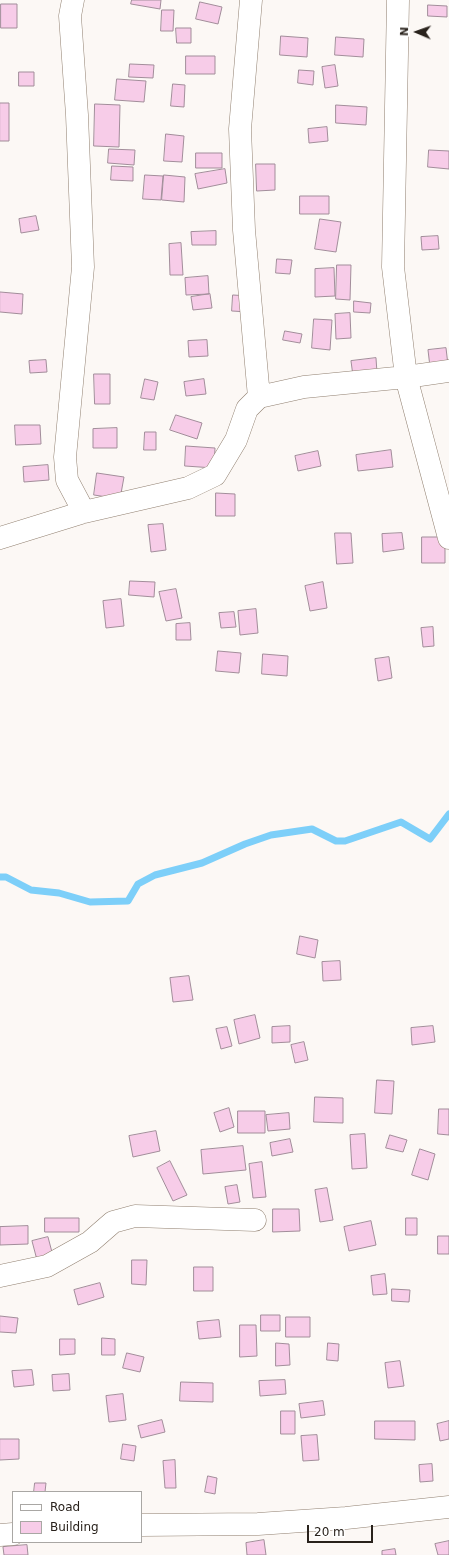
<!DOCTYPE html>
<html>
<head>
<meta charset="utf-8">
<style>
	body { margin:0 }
	#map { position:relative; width:449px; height:1555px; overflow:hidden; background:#fcf8f5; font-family:"DejaVu Sans",sans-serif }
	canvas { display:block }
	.legend { position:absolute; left:12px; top:1491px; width:130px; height:52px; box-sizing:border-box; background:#fff; border:1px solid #a9a7a4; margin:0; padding:5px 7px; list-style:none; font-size:12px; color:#29221c }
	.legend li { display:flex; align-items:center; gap:8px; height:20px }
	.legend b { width:20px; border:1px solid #a9a7a4 }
	.north { position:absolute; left:397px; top:12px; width:40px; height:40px; -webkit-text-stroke:3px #fff; paint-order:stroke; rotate:272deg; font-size:11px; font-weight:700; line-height:16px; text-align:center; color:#29221c }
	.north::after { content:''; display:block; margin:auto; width:14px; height:18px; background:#29221c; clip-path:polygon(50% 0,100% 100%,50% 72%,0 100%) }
	.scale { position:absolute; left:307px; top:1525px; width:66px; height:18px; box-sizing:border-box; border:2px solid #29221c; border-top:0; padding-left:5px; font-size:12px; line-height:14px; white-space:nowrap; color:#29221c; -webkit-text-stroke:3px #fff; paint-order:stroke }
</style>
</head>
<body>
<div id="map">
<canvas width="449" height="1555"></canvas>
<ul class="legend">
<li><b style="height:5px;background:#fff"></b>Road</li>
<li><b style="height:11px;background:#f7cce8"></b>Building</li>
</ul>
<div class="north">N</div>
<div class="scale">20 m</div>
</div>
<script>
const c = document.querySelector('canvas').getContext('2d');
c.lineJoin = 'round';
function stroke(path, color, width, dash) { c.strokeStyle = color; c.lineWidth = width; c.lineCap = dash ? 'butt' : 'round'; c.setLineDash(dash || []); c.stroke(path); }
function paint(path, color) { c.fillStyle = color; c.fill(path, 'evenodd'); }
stroke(new Path2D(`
	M0,877H6L31,890L59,893L90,902L128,901L138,884L155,875L202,863L245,844L271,835L312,829L336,841H345L401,822L430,839L449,814`), '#7dcff9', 7);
const building = new Path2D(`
	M132,0H161L160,9L131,4Z
	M200,2L222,7L218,24L196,19Z
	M1,4H17V28H1Z
	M428,5L447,6V17L428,16Z
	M162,10H174L173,31H161Z
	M176,28H191V43H177Z
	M281,36L308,38L307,57L280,55Z
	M336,37L364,39L363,57L335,55Z
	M186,56H215V74H186Z
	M130,64L154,65L153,78L129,77Z
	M335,65L338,86L325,88L322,67Z
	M299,70L314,71L313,85L298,83Z
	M19,72H34V86H19Z
	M117,79L146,81L144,102L115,100Z
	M173,84L185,85L184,107L171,106Z
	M0,103H9V141H0Z
	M95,104L120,105L119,147L94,146Z
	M336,105L367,107L366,125L336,123Z
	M327,127L328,141L309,143L308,129Z
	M166,134L184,136L182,162L164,161Z
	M109,149L135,150L134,165L108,163Z
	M429,150L449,151V169L428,167Z
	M196,153H222V168H196Z
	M256,164H275V190L257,191Z
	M112,166L133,167V181L111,180Z
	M225,169L227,183L198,189L195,174Z
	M145,175L163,176L161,200L143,199Z
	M164,175L185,177L184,202L162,200Z
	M300,196H329V214H300Z
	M36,216L39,230L21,233L19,219Z
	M320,219L341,222L336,252L315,249Z
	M216,231V245H192L191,232Z
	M438,236L439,249L422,250L421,237Z
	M181,243L183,275H170L169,244Z
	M277,259L292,260L290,274L276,273Z
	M337,265H351L350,300L336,299Z
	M334,268L335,296L315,297V269Z
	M208,276L209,294L186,295L185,278Z
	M0,292L23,294L22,314L0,312Z
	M210,294L212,308L193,310L191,297Z
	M233,295L249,296L248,312L232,311Z
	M354,301L371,303L370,313L354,312Z
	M350,313L351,338L336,339L335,314Z
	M314,319L332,320L330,350L312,348Z
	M285,331L302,334L300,343L283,340Z
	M207,340L208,356L189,357L188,341Z
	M446,348L448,365L430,367L428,350Z
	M376,358L377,373L353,376L351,361Z
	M46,360L47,372L30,373L29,361Z
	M94,374H110V404H95Z
	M145,379L158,382L154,400L141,398Z
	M204,379L206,394L186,396L184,382Z
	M176,415L202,423L197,439L170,430Z
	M15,425H40L41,444L16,445Z
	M117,428V448H93V429Z
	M145,432H156V450H144Z
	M186,446L215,448L214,468L185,466Z
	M391,450L393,467L358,471L356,455Z
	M318,451L321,466L298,471L295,456Z
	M48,465L49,480L24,482L23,467Z
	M97,473L124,477L120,499L94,495Z
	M216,493L235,494V516H216Z
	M163,524L166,550L151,552L148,525Z
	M335,533H351L353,563L337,564Z
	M402,533L404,549L383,552L382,534Z
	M422,537H445V563H422Z
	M130,581L155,582L154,597L129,595Z
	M323,582L327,608L310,611L305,586Z
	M176,589L182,618L166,621L159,592Z
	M121,599L124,626L106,628L103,601Z
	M256,609L258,633L240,635L238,611Z
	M234,612L236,627L221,628L219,613Z
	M190,623L191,640H176V624Z
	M433,627L434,646L423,647L421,628Z
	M218,651L241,653L239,673L216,671Z
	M263,654L288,656L287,676L262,674Z
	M389,657L392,678L378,681L375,659Z
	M300,936L318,940L315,958L297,954Z
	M340,961L341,980L323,981L322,962Z
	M189,976L193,1000L173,1002L170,978Z
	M255,1015L260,1038L239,1044L234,1020Z
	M290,1026V1042L272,1043V1027Z
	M433,1026L435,1042L412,1045L411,1028Z
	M227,1027L232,1046L221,1049L216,1029Z
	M304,1042L308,1060L295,1063L291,1045Z
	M377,1080L394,1081L392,1114L375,1113Z
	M315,1097L343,1098V1123L314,1122Z
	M229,1108L234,1127L220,1132L214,1113Z
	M439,1109H449V1135L438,1134Z
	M238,1111H265V1133H238Z
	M289,1113L290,1129L268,1131L266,1115Z
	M156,1131L160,1151L133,1157L129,1136Z
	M365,1134L367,1168L352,1169L350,1135Z
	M390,1135L407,1140L403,1152L386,1148Z
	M290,1139L293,1152L272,1156L270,1143Z
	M243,1146L246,1170L203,1174L201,1150Z
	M420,1149L435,1154L428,1180L412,1175Z
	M170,1161L187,1195L173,1201L157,1168Z
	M262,1162L266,1197L253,1198L249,1164Z
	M237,1185L240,1202L228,1204L225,1187Z
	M327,1188L333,1220L320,1222L315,1190Z
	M273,1209H299L300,1231L273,1232Z
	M45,1218H79V1232H45Z
	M406,1218H417V1235H406Z
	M371,1221L376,1245L349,1251L344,1227Z
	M28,1226V1244L0,1245V1227Z
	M438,1236H449V1254H438Z
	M48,1237L53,1256L37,1260L32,1241Z
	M132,1260H147L146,1285L132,1284Z
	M194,1267H213V1291H194Z
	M385,1274L387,1294L373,1295L371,1276Z
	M100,1283L104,1297L78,1305L74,1290Z
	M392,1289L410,1290L409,1302L392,1301Z
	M261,1315H280V1331H261Z
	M0,1316L18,1318L16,1333L0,1332Z
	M286,1317H310V1337H286Z
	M219,1320L221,1337L199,1339L197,1322Z
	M240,1325H256L257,1356L240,1357Z
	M102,1338L115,1339V1355H102Z
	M60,1339H75V1354L60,1355Z
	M276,1343L289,1344L290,1365L276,1366Z
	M328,1343L339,1344L338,1361L327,1360Z
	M127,1353L144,1357L140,1372L123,1368Z
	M400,1361L404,1386L388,1388L385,1363Z
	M32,1370L34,1385L14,1387L12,1371Z
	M69,1374L70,1390L53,1391L52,1375Z
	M285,1380L286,1394L260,1396L259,1381Z
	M181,1382L213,1383V1402L180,1401Z
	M123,1394L126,1420L109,1422L106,1396Z
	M323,1401L325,1415L301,1418L299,1404Z
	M281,1411H295V1434H281Z
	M162,1420L165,1432L141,1438L138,1426Z
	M375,1421H415V1440L375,1439Z
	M449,1421V1439L440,1441L437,1424Z
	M317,1435L319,1460L303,1461L301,1436Z
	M0,1439H19V1459L0,1460Z
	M123,1444L136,1446L134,1461L121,1459Z
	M175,1460L176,1488H165L163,1461Z
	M432,1464L433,1481L420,1482L419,1465Z
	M208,1476L217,1478L215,1494L205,1492Z
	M35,1483H46L45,1492H34Z
	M264,1540L266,1555H247L246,1543Z
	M449,1541V1555H438L435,1544Z
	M27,1545L28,1555H4L3,1547Z
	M395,1549L396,1555H382V1551Z`);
paint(building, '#f7cce8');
stroke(building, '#a28d9a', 1);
const minor = new Path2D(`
	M73,0L70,16L77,115L83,267L65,457L67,480L84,512
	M251,0L240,129L244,230L259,397
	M398,0L393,267L406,377L449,538
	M0,538L84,512L188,488L215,475L236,440L247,409L259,397L304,387L406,377L449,371
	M0,1276L47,1266L90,1242L113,1222L135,1216L255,1220
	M141,1525L258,1524L346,1518L449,1507
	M0,1535L13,1534`);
stroke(minor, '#918071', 23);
stroke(minor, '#fff', 22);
</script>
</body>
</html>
